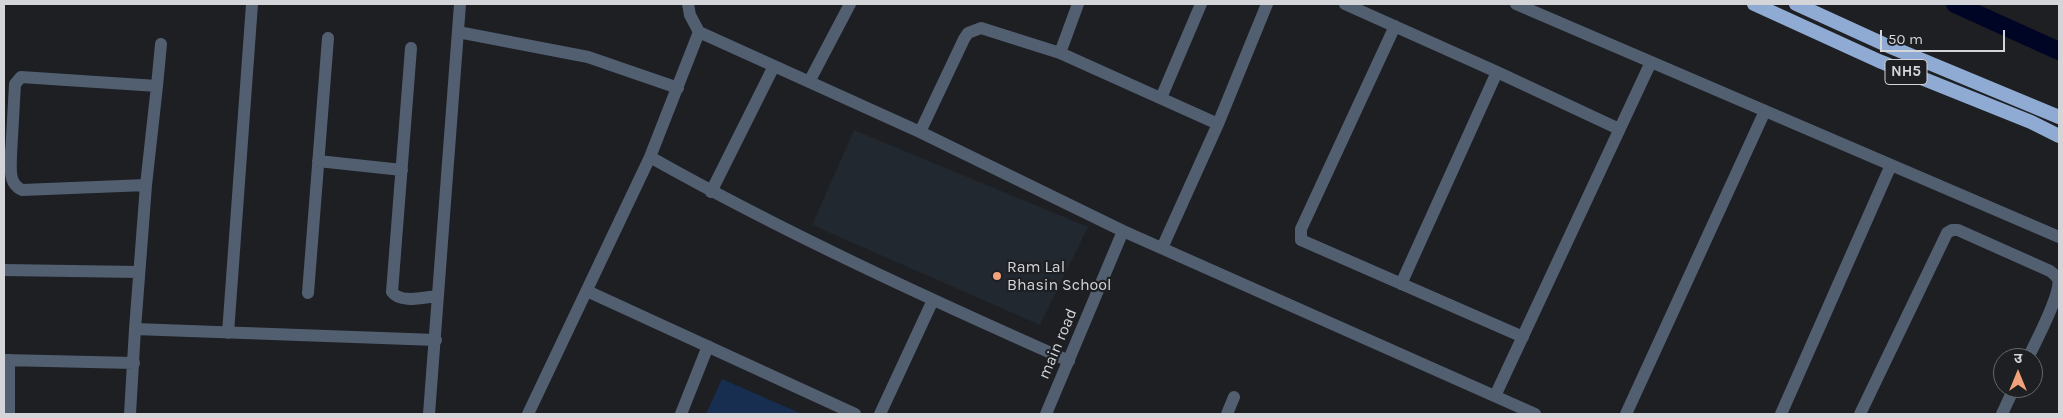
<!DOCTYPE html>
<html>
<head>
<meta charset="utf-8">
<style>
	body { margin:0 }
	#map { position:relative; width:2063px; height:418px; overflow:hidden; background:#1d1f23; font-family:Karla,"Noto Sans Devanagari",sans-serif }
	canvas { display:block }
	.frame { position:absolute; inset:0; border:5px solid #d3d5d8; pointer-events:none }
	.north { position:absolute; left:1993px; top:348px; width:50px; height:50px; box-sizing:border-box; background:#1d1f23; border:1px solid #66686b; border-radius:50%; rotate:0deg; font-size:14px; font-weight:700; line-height:20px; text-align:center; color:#d3d5d8 }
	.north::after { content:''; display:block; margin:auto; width:18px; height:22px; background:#f0a27a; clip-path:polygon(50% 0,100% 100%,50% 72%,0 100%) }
	.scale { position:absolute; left:1880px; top:30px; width:125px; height:22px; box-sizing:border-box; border:2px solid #d3d5d8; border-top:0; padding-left:6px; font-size:15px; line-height:18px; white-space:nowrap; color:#d3d5d8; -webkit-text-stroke:4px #1d1f23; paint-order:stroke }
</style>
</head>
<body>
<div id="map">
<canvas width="2063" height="418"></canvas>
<div class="frame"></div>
<div class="north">उ</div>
<div class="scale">50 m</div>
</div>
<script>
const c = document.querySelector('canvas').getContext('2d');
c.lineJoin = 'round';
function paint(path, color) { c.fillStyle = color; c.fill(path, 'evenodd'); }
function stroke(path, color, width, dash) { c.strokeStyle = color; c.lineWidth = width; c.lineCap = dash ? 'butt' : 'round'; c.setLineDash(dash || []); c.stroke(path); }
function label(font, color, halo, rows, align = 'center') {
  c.font = font + ' Karla,sans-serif'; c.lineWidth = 4.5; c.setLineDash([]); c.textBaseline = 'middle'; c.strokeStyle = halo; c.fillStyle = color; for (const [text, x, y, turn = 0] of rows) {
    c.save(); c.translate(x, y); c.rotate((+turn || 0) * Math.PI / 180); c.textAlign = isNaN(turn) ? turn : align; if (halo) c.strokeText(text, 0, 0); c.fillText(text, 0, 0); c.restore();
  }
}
paint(new Path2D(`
	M854,130L1088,227L1040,325L812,225Z`), '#222830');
paint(new Path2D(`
	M722,379L802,414H706Z`), '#172e50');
stroke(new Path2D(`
	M1955,4L2059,51`), '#000525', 18);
stroke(new Path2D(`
	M688,4L690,15L699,32L920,132L1123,231L1535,414
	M1345,4L1497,72L1619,129
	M1516,4L2059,237
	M1395,26L1301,229V240L1523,337
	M458,32L588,57L678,88
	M411,48L392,292C401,304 424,297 438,296
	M1060,53L1078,4
	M809,82L850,4
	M157,86L161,44
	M1161,98L1201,4
	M920,132L964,39L968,33L981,28L1060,53L1218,124
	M4,155H11L15,84L21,77L157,86L146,185L135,329
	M11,155C11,169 8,183 22,190L146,185
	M650,157C785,233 927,298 1069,361
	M318,161L402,170
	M711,192L774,66
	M1162,248L1218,124L1267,4
	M4,270L139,272
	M1401,284L1497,72
	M587,291L855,414
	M308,293L328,38
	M228,333L252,4
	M4,360L134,363
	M1495,396L1651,62
	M9,414V360
	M130,414L135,329L436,340
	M429,414L460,4
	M528,414L650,157L699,32
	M681,414L708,346
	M880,414L933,300
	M1046,414L1123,231
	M1227,414L1234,397
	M1626,414L1765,111
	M1781,414L1891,165
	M1860,414L1947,233L1952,230H1958L2050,271C2053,273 2056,276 2058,279C2062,293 2035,343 2028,358
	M2002,414L2014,388`), '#525f71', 12);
stroke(new Path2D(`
	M1754,4L1879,61L2031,122L2059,136
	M1796,4L1886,45L2059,117`), '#8fabd4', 14);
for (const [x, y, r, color] of [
	[997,276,5,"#f0a27a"]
]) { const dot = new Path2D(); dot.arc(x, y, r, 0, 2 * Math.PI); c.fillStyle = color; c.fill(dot); stroke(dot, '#1d1f23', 2); }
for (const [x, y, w] of [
	[1906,72,42]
]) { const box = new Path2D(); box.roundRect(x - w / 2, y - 12.5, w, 25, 4); c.fillStyle = '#1d1f23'; c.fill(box); stroke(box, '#d3d5d8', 1); }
label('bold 15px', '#d3d5d8', null, [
	["NH5",1906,72]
]);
label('16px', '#d3d5d8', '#1d1f23', [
	["Ram Lal",1007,267],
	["Bhasin School",1007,285]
], 'left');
label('16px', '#d3d5d8', '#1d1f23', [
	["main road",1058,344,-67]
]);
</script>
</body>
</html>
